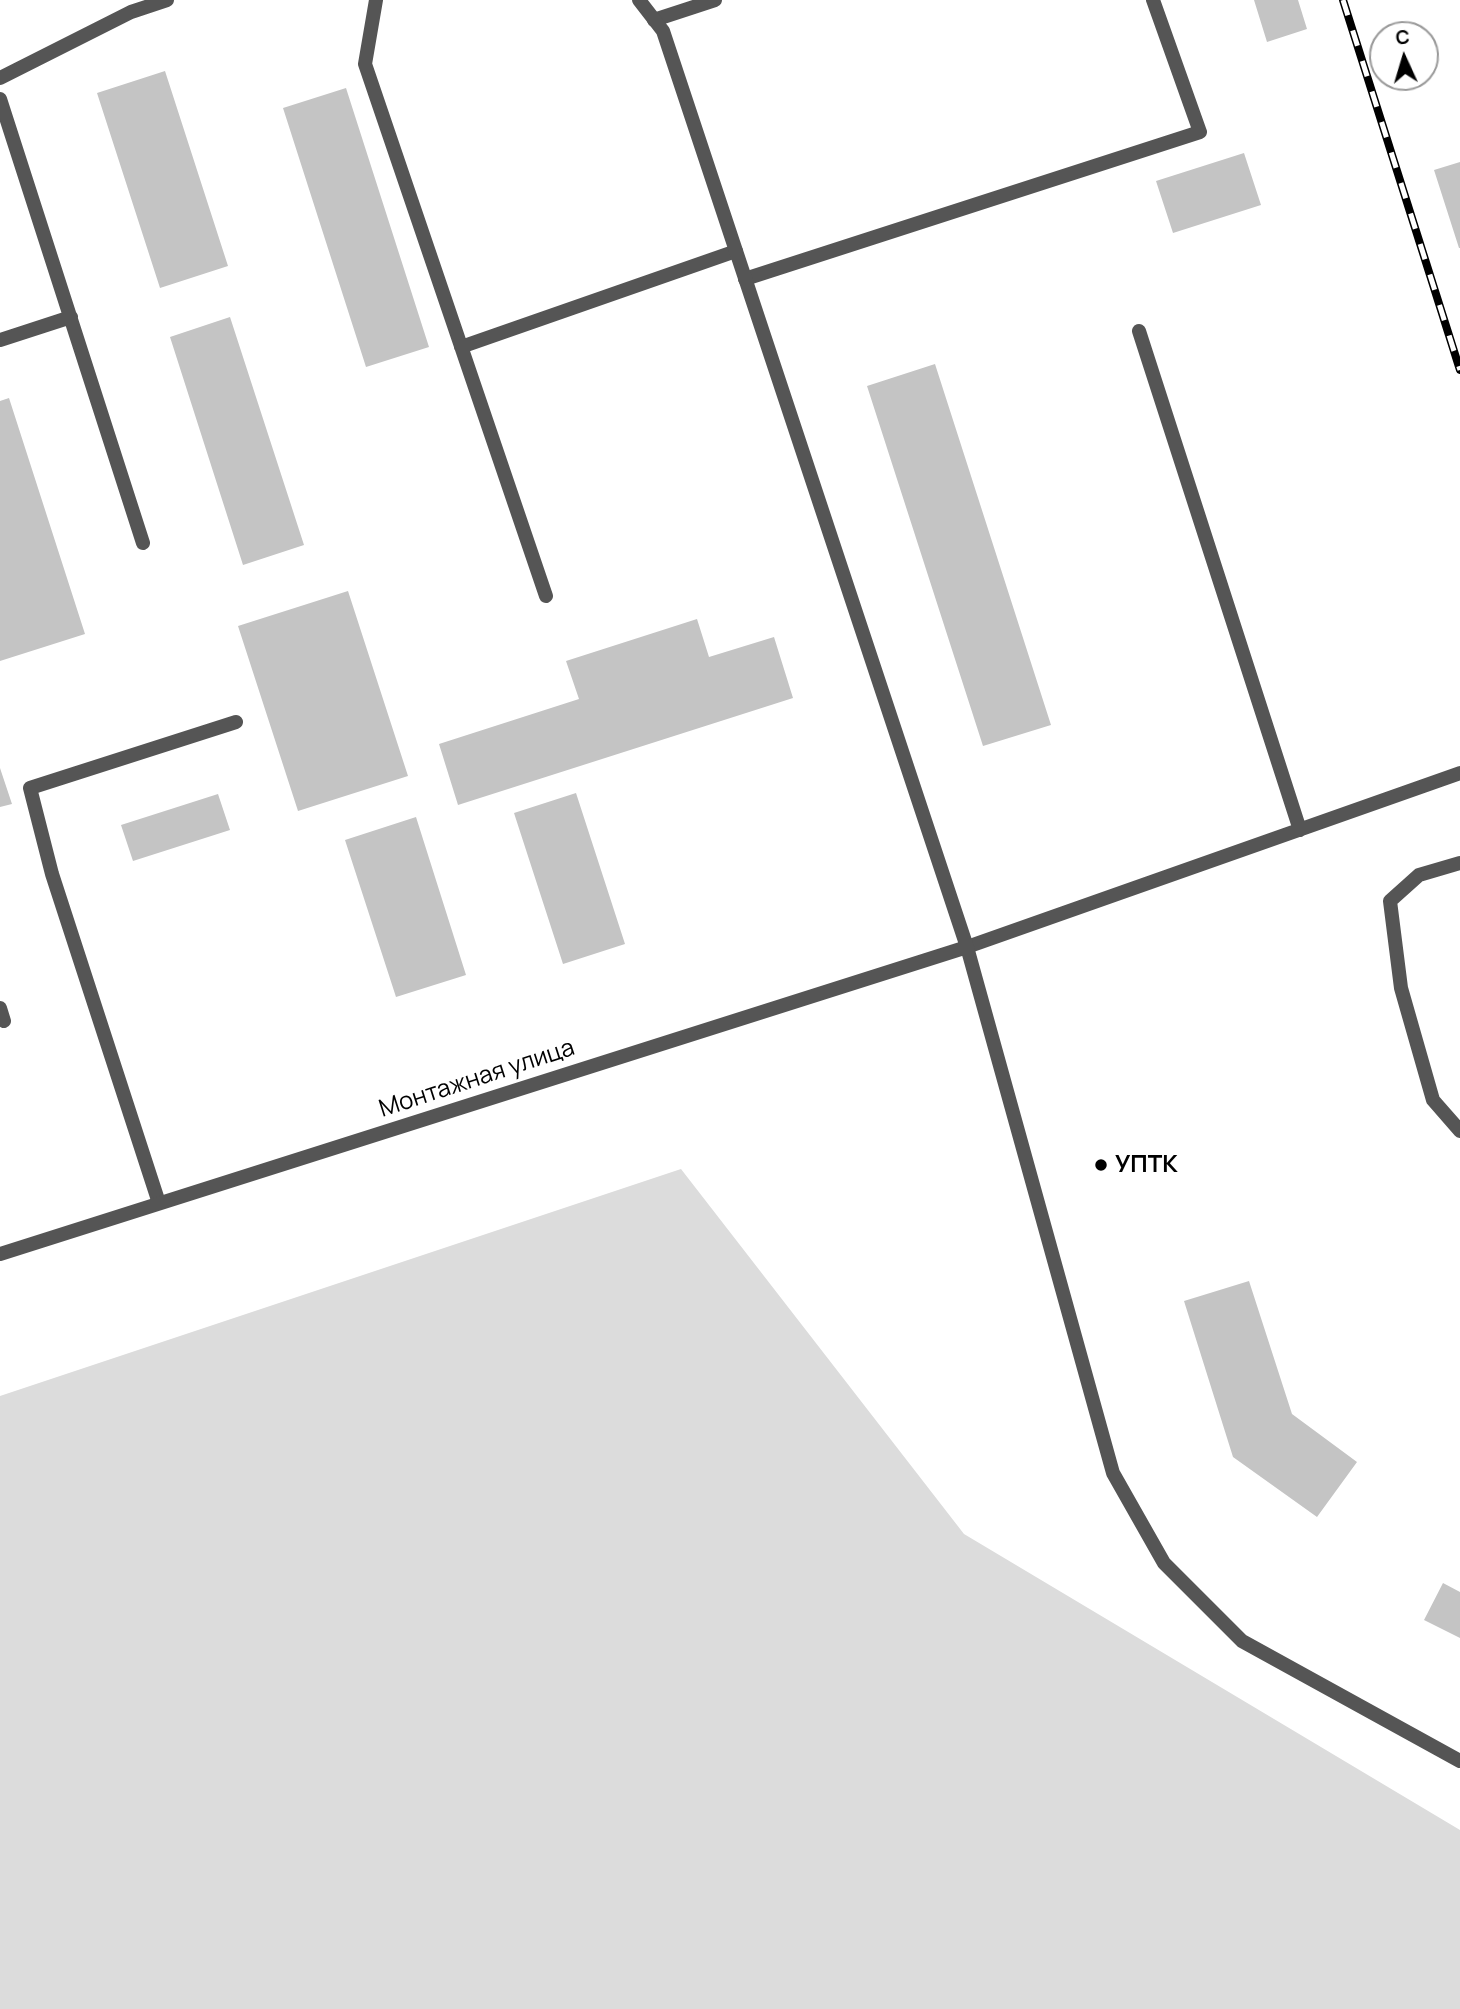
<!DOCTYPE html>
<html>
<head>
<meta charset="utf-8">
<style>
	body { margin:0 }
	#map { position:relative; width:1460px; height:2009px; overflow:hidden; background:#fff; font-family:Manrope,sans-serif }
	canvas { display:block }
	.north { position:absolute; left:1369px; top:21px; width:70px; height:70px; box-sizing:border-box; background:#fff; border:2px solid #999; border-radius:50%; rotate:356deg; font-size:19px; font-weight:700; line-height:28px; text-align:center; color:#000 }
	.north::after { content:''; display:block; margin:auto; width:24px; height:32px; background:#000; clip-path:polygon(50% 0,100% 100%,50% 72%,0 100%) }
</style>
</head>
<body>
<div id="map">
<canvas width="1460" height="2009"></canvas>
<div class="north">С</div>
</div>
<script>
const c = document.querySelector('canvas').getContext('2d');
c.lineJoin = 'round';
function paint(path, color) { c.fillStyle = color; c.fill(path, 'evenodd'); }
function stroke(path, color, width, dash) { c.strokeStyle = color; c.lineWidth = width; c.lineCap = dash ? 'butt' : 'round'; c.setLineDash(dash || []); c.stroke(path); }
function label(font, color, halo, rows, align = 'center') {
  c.font = font + ' Manrope,sans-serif'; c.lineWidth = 5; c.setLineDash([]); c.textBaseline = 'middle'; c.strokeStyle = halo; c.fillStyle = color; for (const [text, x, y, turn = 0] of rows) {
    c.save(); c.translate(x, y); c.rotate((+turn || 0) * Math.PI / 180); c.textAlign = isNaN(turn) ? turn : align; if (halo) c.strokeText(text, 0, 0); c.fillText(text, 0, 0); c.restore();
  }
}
paint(new Path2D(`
	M681,1169L964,1534L1460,1830V2009H0V1396Z`), '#dcdcdc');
paint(new Path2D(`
	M1254,0H1298L1307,29L1267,42Z
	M165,71L228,266L160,288L97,93Z
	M346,88L429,347L366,367L283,108Z
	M1244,153L1261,205L1173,233L1156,181Z
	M1460,162V248H1459L1434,170Z
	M230,317L304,545L243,565L170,337Z
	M935,364L1051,725L983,746L867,386Z
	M9,398L85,634L0,661V401Z
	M348,591L408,776L298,811L238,626Z
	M697,619L709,657L774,637L793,698L458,805L439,744L579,699L566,661Z
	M0,768L12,804L0,807Z
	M576,793L625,944L563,964L514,813Z
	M218,794L230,830L133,861L121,825Z
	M416,817L466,975L396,997L345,840Z
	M1249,1281L1292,1414L1357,1462L1317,1517L1233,1457L1184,1301Z
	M1443,1583L1460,1592V1638L1424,1620Z`), '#c4c4c4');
stroke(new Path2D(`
	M376,0L365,64L546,596
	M654,20L715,0
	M0,78L131,12L167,0
	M0,99L143,543
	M745,279L1200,132L1153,0
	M1139,331L1300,830
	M0,340L71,317
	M461,347L736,251
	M1460,863L1419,875L1390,901L1401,988L1433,1100L1460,1131
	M967,947L1460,773
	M0,1008L4,1021
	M159,1203L52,874L30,788L236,722`), '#555', 14);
stroke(new Path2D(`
	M639,0L663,31L967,947L1113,1473L1164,1563L1242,1641L1460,1761
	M0,1254L967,947`), '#555', 14);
const rail = new Path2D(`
	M1343,0L1460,370`);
stroke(rail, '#000', 8);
stroke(rail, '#fff', 5, [16]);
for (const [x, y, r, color] of [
	[1101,1165,7,"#000"]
]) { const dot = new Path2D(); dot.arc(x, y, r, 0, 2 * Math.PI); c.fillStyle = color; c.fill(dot); stroke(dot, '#fff', 2.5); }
label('24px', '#000', '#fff', [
	["Монтажная улица",477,1079,-18]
]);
label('bold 24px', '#000', '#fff', [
	["УПТК",1115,1165]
], 'left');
</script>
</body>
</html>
